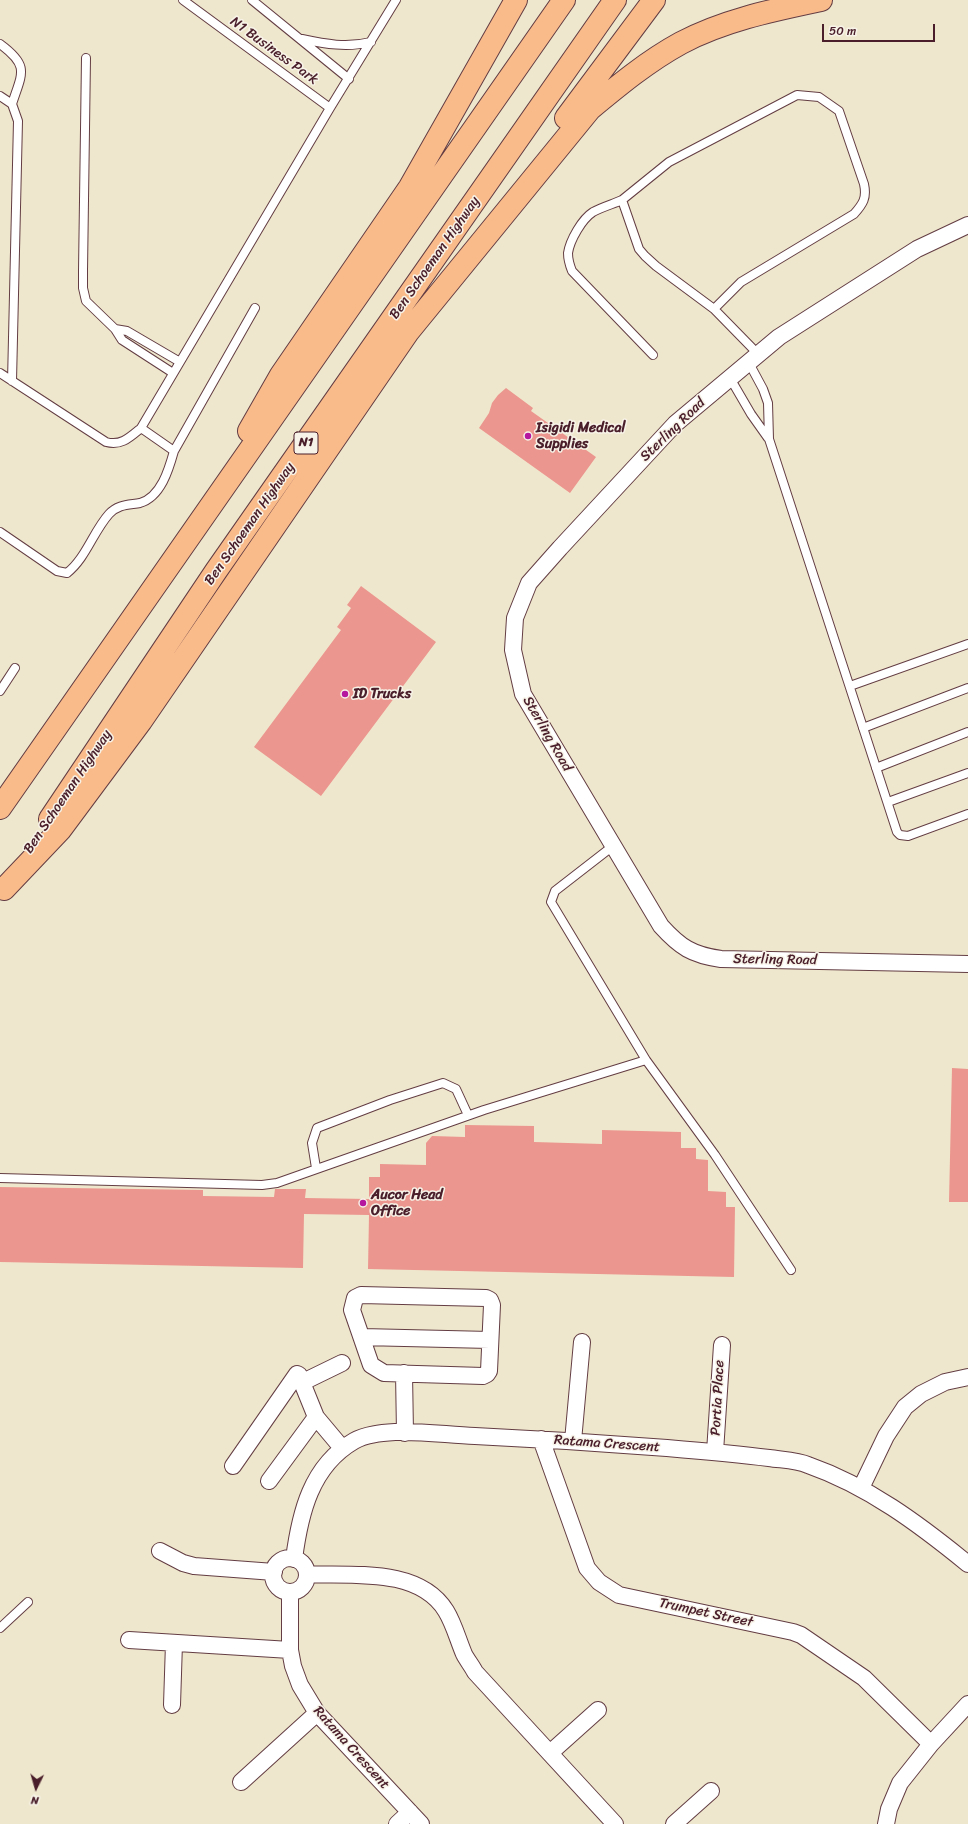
<!DOCTYPE html>
<html>
<head>
<meta charset="utf-8">
<style>
	body { margin:0 }
	#map { position:relative; width:968px; height:1824px; overflow:hidden; background:#efe7cd; font-family:Sriracha,sans-serif }
	canvas { display:block }
	.north { position:absolute; left:16px; top:1768px; width:40px; height:40px; -webkit-text-stroke:3px #f7f3e8; paint-order:stroke; rotate:185deg; font-size:11px; font-weight:700; line-height:16px; text-align:center; color:#4a1f2b }
	.north::after { content:''; display:block; margin:auto; width:14px; height:18px; background:#4a1f2b; clip-path:polygon(50% 0,100% 100%,50% 72%,0 100%) }
	.scale { position:absolute; left:822px; top:24px; width:113px; height:18px; box-sizing:border-box; border:2px solid #4a1f2b; border-top:0; padding-left:5px; font-size:12px; line-height:14px; white-space:nowrap; color:#4a1f2b; -webkit-text-stroke:3px #f7f3e8; paint-order:stroke }
</style>
</head>
<body>
<div id="map">
<canvas width="968" height="1824"></canvas>
<div class="north">N</div>
<div class="scale">50 m</div>
</div>
<script>
const c = document.querySelector('canvas').getContext('2d');
c.lineJoin = 'round';
function paint(path, color) { c.fillStyle = color; c.fill(path, 'evenodd'); }
function stroke(path, color, width, dash) { c.strokeStyle = color; c.lineWidth = width; c.lineCap = dash ? 'butt' : 'round'; c.setLineDash(dash || []); c.stroke(path); }
function label(font, color, halo, rows, align = 'center') {
  c.font = font + ' Sriracha,sans-serif'; c.lineWidth = 3; c.setLineDash([]); c.textBaseline = 'middle'; c.strokeStyle = halo; c.fillStyle = color; for (const [text, x, y, turn = 0] of rows) {
    c.save(); c.translate(x, y); c.rotate((+turn || 0) * Math.PI / 180); c.textAlign = isNaN(turn) ? turn : align; if (halo) c.strokeText(text, 0, 0); c.fillText(text, 0, 0); c.restore();
  }
}
paint(new Path2D(`
	M506,388L533,408L531,411L596,457L570,493L479,428L489,413L492,403L498,395Z
	M361,586L436,642L321,796L254,747L341,630L337,627L351,608L347,605Z
	M952,1068L968,1069V1202H949Z
	M465,1125L534,1126V1142L602,1144V1130L681,1132V1148H696V1159L708,1160V1191L726,1192V1207H735L734,1277L368,1269L369,1215L304,1214L303,1268L0,1262V1187L203,1190V1196L274,1197L275,1189H306L305,1198L369,1199V1177H380V1164L426,1165V1143L432,1136L465,1137Z`), '#eb968e');
const service = new Path2D(`
	M183,0L330,108
	M252,0L349,79
	M302,39C325,44 347,48 371,42
	M0,44C30,66 22,73 12,104
	M86,58L83,271V288L86,301L115,329L122,340L173,373
	M0,96L12,104L18,121L12,381
	M622,200C613,204 602,207 593,212C582,219 570,240 568,253C568,259 570,266 572,271L653,355
	M714,309L741,282L854,214C863,204 867,198 864,184L839,111L819,97L797,95L669,162L622,200L639,249L645,256L656,266L714,309L759,355
	M115,329L127,331L180,362
	M749,363L763,389L768,403L769,439L897,832L900,835L908,836L968,814
	M0,373L106,442C121,446 129,438 141,428L330,108L396,0
	M730,378L751,414L768,438
	M141,428L174,451
	M0,532L57,571L67,573C86,558 93,532 109,514C118,504 129,505 140,503C161,497 169,469 174,451L255,308
	M850,686L968,644
	M0,691L15,668
	M863,728L968,688
	M876,768L968,732
	M888,802L968,773
	M646,1060L715,1155L791,1270
	M316,1168L312,1143L317,1128L390,1100L443,1083L456,1089L468,1115
	M0,1178L262,1185L277,1183L484,1110L646,1060L551,902L555,891L613,846
	M0,1628L28,1602`);
const minor = new Path2D(`
	M968,225L917,249L779,337L675,424L560,548L529,583L515,618L513,650L523,694L661,926C680,947 692,955 721,959L968,964
	M361,1295L486,1298L490,1300L492,1305L489,1371L487,1374L483,1376L384,1373L371,1365L352,1310L355,1298Z
	M362,1337L490,1340
	M404,1373L405,1433
	M303,1382L342,1363
	M541,1439L587,1568L599,1582L619,1595L793,1632L801,1635L864,1678L931,1744
	M573,1441L582,1342
	M715,1452L722,1345
	M233,1466L297,1374L299,1375L316,1417L342,1448
	M269,1481L316,1417
	M861,1488L886,1436L905,1407L921,1394L945,1382L968,1377
	M160,1551L183,1563L194,1566L274,1572
	M273 1575a17 17 0 1 1 34 0a17 17 0 1 1-34 0Z
	M294,1559C300,1513 311,1466 354,1441C366,1434 382,1433 396,1432C422,1431 449,1435 475,1436C539,1439 603,1443 667,1448C702,1451 736,1454 769,1458C782,1460 797,1460 808,1465C868,1486 919,1524 968,1564
	M307,1574C352,1576 419,1567 446,1611C454,1624 458,1640 464,1654C467,1660 472,1666 475,1672L615,1824
	M290,1592V1650L293,1666L300,1685L317,1713L421,1824
	M129,1640L290,1650
	M172,1705L174,1643
	M550,1753L598,1710
	M241,1782L317,1713
	M397,1824L410,1812
	M674,1824L711,1791
	M886,1824L889,1809L900,1783L931,1744L968,1704`);
const motorway = new Path2D(`
	M566,118L654,0
	M249,431L281,375L410,187L516,0
	M0,808L564,0
	M50,819L216,571L615,0
	M4,889L60,830L141,721L408,332L590,109C619,85 648,61 681,43C724,20 774,10 821,0`);
stroke(service, '#633d43', 10);
stroke(minor, '#633d43', 18);
stroke(motorway, '#633d43', 24);
stroke(service, '#fff', 8);
stroke(minor, '#fff', 16);
stroke(motorway, '#fabb8b', 22);
for (const [x, y, r, color] of [
	[528,436,4,"#b5179e"],
	[345,694,4,"#b5179e"],
	[363,1203,4,"#b5179e"]
]) { const dot = new Path2D(); dot.arc(x, y, r, 0, 2 * Math.PI); c.fillStyle = color; c.fill(dot); stroke(dot, '#f7f3e8', 1.5); }
for (const [x, y, w] of [
	[306,443,24]
]) { const box = new Path2D(); box.roundRect(x - w / 2, y - 11, w, 22, 3); c.fillStyle = '#f7f3e8'; c.fill(box); stroke(box, '#4a1f2b', 1); }
label('bold 13px', '#4a1f2b', null, [
	["N1",306,443]
]);
label('14px', '#4a1f2b', '#f7f3e8', [
	["N1 Business Park",274,51,36],
	["Ben Schoeman Highway",435,258,-55],
	["Sterling Road",673,430,-44],
	["Ben Schoeman Highway",250,524,-55],
	["Sterling Road",547,734,60],
	["Ben Schoeman Highway",68,792,-56],
	["Sterling Road",775,960,1],
	["Portia Place",718,1398,-87],
	["Ratama Crescent",607,1444,4],
	["Trumpet Street",706,1613,12],
	["Ratama Crescent",351,1748,48]
]);
label('bold 14px', '#4a1f2b', '#f7f3e8', [
	["Isigidi Medical",536,428],
	["Supplies",536,444],
	["ID Trucks",353,694],
	["Aucor Head",371,1195],
	["Office",371,1211]
], 'left');
</script>
</body>
</html>
